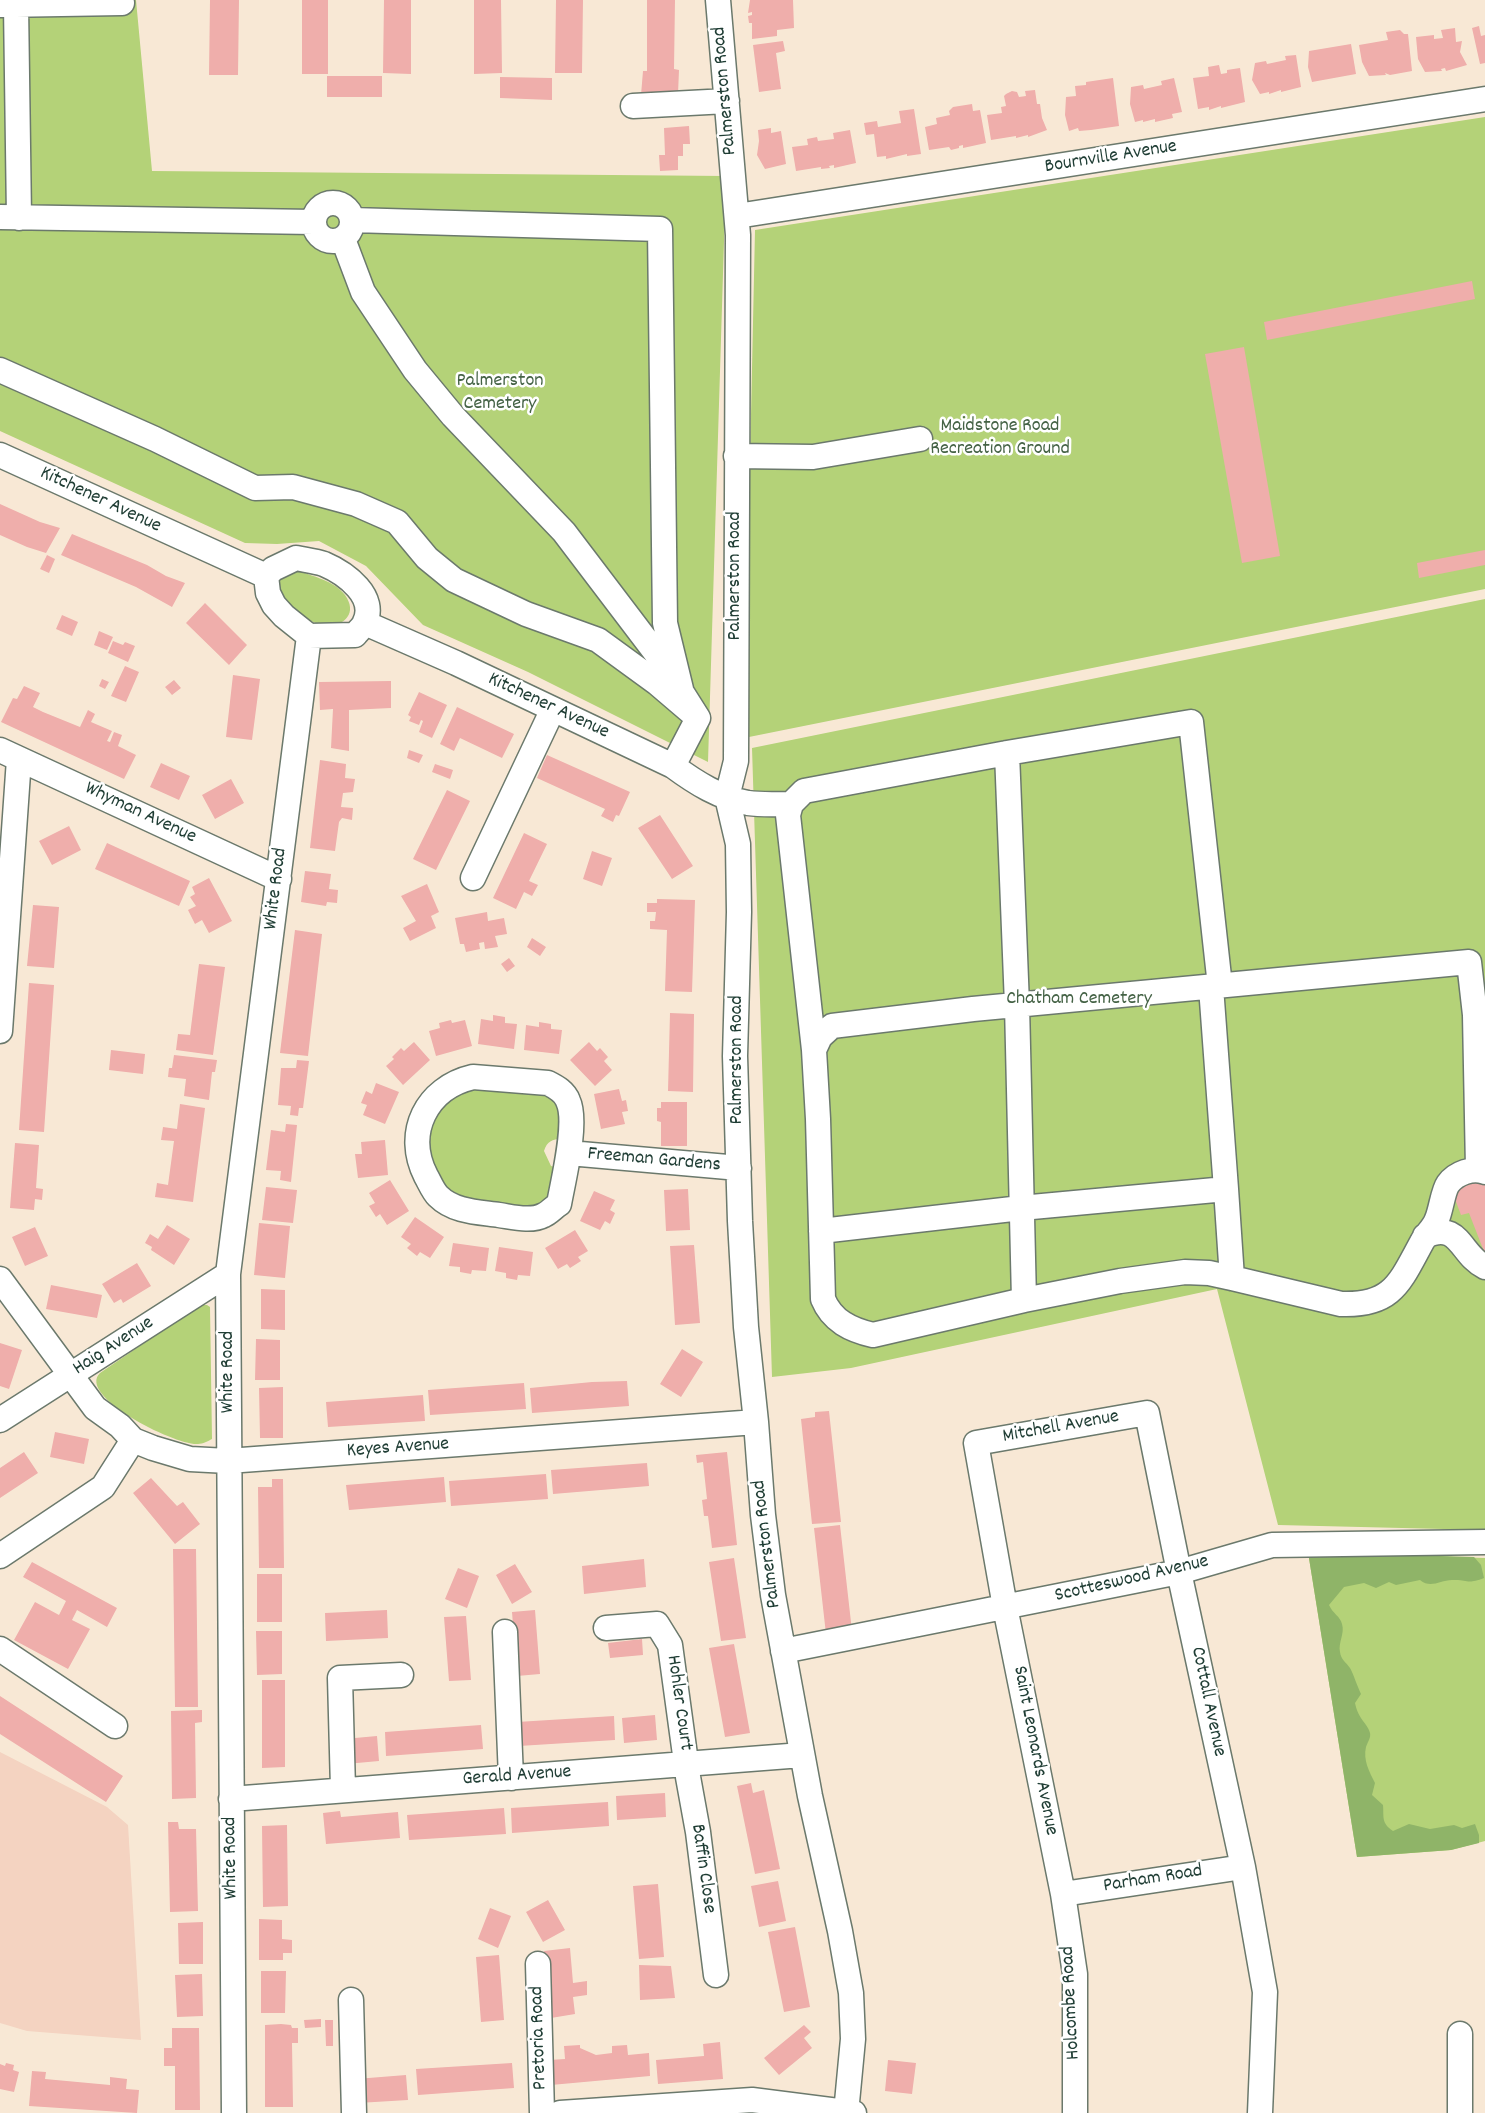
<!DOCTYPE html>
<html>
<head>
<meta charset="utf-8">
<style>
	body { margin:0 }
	canvas { display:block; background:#f8e8d5 }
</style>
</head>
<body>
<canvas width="1485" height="2113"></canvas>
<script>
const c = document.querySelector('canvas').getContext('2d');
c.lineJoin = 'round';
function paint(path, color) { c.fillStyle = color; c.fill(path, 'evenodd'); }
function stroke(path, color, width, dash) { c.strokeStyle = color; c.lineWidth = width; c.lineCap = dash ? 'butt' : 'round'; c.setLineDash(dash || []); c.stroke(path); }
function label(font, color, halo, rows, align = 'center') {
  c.font = font + ' Dekko,sans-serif'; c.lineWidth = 5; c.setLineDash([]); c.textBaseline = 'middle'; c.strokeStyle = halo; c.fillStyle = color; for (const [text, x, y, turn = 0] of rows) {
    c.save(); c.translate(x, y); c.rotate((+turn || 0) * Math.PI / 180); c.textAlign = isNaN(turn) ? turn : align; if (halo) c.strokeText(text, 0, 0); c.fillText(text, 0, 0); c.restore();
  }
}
paint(new Path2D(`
	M0,1752L107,1807L128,1825L141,2040L27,2031L0,2023Z`), '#f4d3c1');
paint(new Path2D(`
	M0,0H136L152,171L726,176L708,762L528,672L423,625L366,566L319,541L277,544L245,543L0,431Z
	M1485,117V589L744,738L755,230Z
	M296,570C312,576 335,581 345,595C360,616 339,630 319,624C309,621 295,614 287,606C281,601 278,589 275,582Z
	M1485,599V1530L1278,1525L1217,1289L851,1368L772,1377L752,748Z
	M473,1084L543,1091L561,1104L562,1138C552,1140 547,1141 544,1151L551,1166L558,1168L553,1194L533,1209L461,1201L445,1189L425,1151L434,1110Z
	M200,1305H207L210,1307L212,1439C208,1441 203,1444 198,1444C176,1446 76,1396 100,1373Z
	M1308,1552L1485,1558V1841L1451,1850L1357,1857Z`), '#b4d278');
paint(new Path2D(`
	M1308,1552L1474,1557L1481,1565L1484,1578C1466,1585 1468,1579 1452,1580C1440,1580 1431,1589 1420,1580L1396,1585L1389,1582L1376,1588L1364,1583L1344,1587L1329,1605C1333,1614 1340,1616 1342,1624C1345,1633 1338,1643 1340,1652C1341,1660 1346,1662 1350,1668C1353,1673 1358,1688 1361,1694L1355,1703C1358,1719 1368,1724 1370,1733C1371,1738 1368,1741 1366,1747C1363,1760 1369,1771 1375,1783L1372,1795L1383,1805C1384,1817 1381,1823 1393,1831L1409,1824L1430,1829L1454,1825L1462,1828L1475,1824L1479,1835V1843L1451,1850L1357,1857Z`), '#8fb468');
paint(new Path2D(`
	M210,0H239L238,75H209Z
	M302,0H328V74H302Z
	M384,0H411V74L383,73Z
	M474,0H501L502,73L474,74Z
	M556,0H583L582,73H555Z
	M647,0H675L674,69L679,70L678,94L641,95L643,71H647Z
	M750,0H793L794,28L777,30V36L752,39V23H749L748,16L752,15V12L748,13Z
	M1479,26L1481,36L1485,35V63L1480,64L1472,28Z
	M1455,28L1456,42L1462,41L1460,52L1467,65L1446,71L1445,68L1441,69L1442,71L1425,72L1418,59L1416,37L1434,35V39L1443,38L1441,30Z
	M1400,30L1404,34H1408L1412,71L1390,75L1385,73L1386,75L1369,76L1362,62L1359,45L1388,40L1386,32Z
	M783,41L785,51L776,53L781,89L759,92L753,45Z
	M1351,44L1356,74L1312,82L1308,67L1309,51Z
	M1296,55L1301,87L1281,92V90L1269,94V92L1260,94L1252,80L1255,63L1266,61L1267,64L1286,60L1285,56Z
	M1219,65L1221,74L1227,73V70L1240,68L1245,102L1221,108V106L1209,110V107L1198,109L1193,78L1209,76L1208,67Z
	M327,76H382V97H327Z
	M500,77L552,78V100L500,98Z
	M1113,78L1119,126L1091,130L1079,131L1078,128L1069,131L1065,115L1066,97L1076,96L1075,86L1086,85V82Z
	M1174,78L1182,112L1172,114L1173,118L1155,122V119L1143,122V120L1135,122L1130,104L1131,87L1143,85L1144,89L1162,85L1161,81Z
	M1035,90L1037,104H1040L1042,118L1047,130L1028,137V135L1016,138V136L991,140L987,115L1002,113L1001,107L1006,106L1004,96L1006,94L1012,91L1017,92L1019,97L1026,96L1025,91Z
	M972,104L973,111L980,110L986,143L963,148V145L959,146V148L951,150L949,147L929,150L925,127L937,124L936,118L950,115L949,111L953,107Z
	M914,109L921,154L907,156V154L886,159V156L877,157L874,134L866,135L864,123L877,121L878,127L901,123L899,111Z
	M689,126L690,144H683V156H678V170L660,171L659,155H665L664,128Z
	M771,128V133L781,131L786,164L765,169L757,155L759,141L758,130Z
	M850,130L856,163L834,168V165L829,166L830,168L821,169V167L796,171L792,147L808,145L807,139L817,137L818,141L834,139L833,133Z
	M1472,281L1475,299L1267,340L1264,322Z
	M1244,347L1280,556L1242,563L1205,354Z
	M0,504L40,522L60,528L46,553L27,547L0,535Z
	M72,534L147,565L166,576L185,583L172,607L136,587L61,555Z
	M1485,550V565L1419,578L1417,563Z
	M47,555L55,559L49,573L40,569Z
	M205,603L247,645L229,665L186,623Z
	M62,615L78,622L72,636L56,629Z
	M99,631L113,637L107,650L94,645Z
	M113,641L123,645L125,642L135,646L128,662L108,653Z
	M125,666L139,672L126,702L111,696Z
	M233,675L260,679L252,740L226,737Z
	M102,679L109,682L105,689L99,686Z
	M174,680L181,688L172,695L165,687Z
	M391,681V708L349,710V751L331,748L333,709L320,710L319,682Z
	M24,686L40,693L33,707L43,712L80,727L88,710L95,714L91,722L112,731L107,741L110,742L114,732L122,735L118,746L136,755L124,779L1,722L13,698L17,699Z
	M419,692L447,705L432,738L419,732L423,721L421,720L419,725L409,721L411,717L408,715Z
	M457,707L514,734L502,758L460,738L454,751L440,744Z
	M409,750L423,755L419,763L407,758Z
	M547,755L630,792L619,816L616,815L613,822L601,816L605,809L537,778Z
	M320,760L346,764L345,778L355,779L353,792L343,793L341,807L353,808L352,820L342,818L339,822L335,851L310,848Z
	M161,763L190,776L179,800L150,787Z
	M435,764L453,770L450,779L432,772Z
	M231,779L244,803L215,819L202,795Z
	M447,790L470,801L436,870L413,859Z
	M660,815L693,866L672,879L638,828Z
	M69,826L81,850L52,865L39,841Z
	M524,833L547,844L529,881L538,885L532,896L524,892L516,909L493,898Z
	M107,843L190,881L179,906L95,869Z
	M592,851L612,858L602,886L583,879Z
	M305,871L331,874L329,889L338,890L337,903L327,902L326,906L301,902Z
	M209,878L232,921L209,933L202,920L195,924L188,910L196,906L190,897L195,894L192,887Z
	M427,884L439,912L431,916L436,928L410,941L403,928L416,921L401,896Z
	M657,899L695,900L692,992L665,991L667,930L650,929V921H655L656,912H647V903H657Z
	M33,905L59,907L54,968L27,966Z
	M487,912L488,921L504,918L507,934L495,936L498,947L485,949L484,942L479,943L480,949L466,952L464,944H460L455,918Z
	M295,930L322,934L308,1056L280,1053Z
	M532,938L546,947L540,956L527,947Z
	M509,958L515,966L507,972L501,964Z
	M199,964L225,967L213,1055L176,1050L178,1034L190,1035Z
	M29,983L54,985L44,1132L19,1130Z
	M670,1013L694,1014L693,1092L668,1091Z
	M493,1015L505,1017V1023L517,1024L514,1049L478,1044L481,1019L493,1021Z
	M451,1020L452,1023L465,1020L472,1046L436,1056L429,1031L440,1028L439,1023Z
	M539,1022L551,1024V1029L562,1030L559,1054L524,1050L526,1025L539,1027Z
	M414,1042L430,1060L403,1085L386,1066L394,1059L392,1057L401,1048L404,1051Z
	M589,1042L597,1051L600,1048L608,1057L604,1061L612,1070L595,1086L570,1060Z
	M111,1050L145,1054L143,1074L109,1070Z
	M174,1055L217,1060L215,1072H212L209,1100L184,1096L186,1079L168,1077L169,1068H172Z
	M297,1060L309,1061L303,1108H299L298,1116L290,1115L291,1106L278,1105L281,1068H296Z
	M376,1083L399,1092L385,1124L363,1115L367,1105L361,1103L366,1091L372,1094Z
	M619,1089L622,1101L626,1100L628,1111L622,1112L625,1124L601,1129L594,1094Z
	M661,1102H687V1146H661V1122L657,1121V1108H661Z
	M180,1104L205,1108L193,1202L155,1197L157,1183L168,1185L174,1141L161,1140L163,1127L177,1129Z
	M286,1124L297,1125L291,1182L280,1180L281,1171L266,1170L271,1130L285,1132Z
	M385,1140L388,1175L358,1178L355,1154H362L361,1142Z
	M15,1143L39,1145L36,1188L43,1189L42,1200L35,1199L34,1210L10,1208Z
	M1485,1178V1254L1469,1213L1461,1215L1452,1191Z
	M390,1180L409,1211L387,1225L380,1214L376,1217L369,1206L375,1203L369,1193Z
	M266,1187L297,1190L293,1223L262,1220Z
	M688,1189L690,1230L666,1231L664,1190Z
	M594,1191L615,1200L610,1210L615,1213L610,1224L605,1221L600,1230L580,1221Z
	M415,1217L444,1237L430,1258L420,1252L417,1256L407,1248L411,1244L401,1237Z
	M259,1223L290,1226L285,1278L254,1275Z
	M167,1225L190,1239L174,1265L151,1250L152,1247L145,1243L150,1234L158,1239Z
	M35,1227L48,1256L25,1266L12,1237Z
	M575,1230L588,1251L578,1257L581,1261L570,1268L567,1264L558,1269L545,1248Z
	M453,1243L489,1248L486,1271L472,1270L471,1274L460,1272V1267L449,1266Z
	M694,1245L700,1323L675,1325L670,1246Z
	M499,1247L533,1252L530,1276L518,1275L517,1280L506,1278V1273L495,1271Z
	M137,1263L151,1286L123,1303L121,1299L114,1303L102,1284Z
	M51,1285L102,1295L97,1318L46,1309Z
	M261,1289L285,1290V1330L261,1329Z
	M256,1339L280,1340V1380H255Z
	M0,1343L22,1350L9,1389L0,1386Z
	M682,1349L703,1362L681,1397L660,1384Z
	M627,1381L629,1406L532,1413L530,1388L592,1382Z
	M524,1383L526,1409L430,1415L428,1390Z
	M283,1387V1438H260L259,1388Z
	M423,1395L425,1421L328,1427L326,1402Z
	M829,1411L841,1522L812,1524L801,1419L815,1417V1412Z
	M55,1432L89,1439L84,1464L50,1457Z
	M24,1452L38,1473L0,1498V1468Z
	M727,1452L737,1545L712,1548L708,1516H704L702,1500L707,1499L703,1462L697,1463L696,1455Z
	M647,1463L649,1486L553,1494L551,1470Z
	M546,1474L548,1499L451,1506L449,1481Z
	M444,1477L446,1502L349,1510L346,1485Z
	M151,1478L177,1506L183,1502L200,1524L175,1544L133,1493Z
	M272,1479H283L284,1568H259L258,1487H272Z
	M840,1525L852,1631L826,1634L814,1528Z
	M173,1549H196L198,1707H175Z
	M734,1558L746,1638L721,1641L709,1562Z
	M644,1559L646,1587L584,1594L582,1566Z
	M32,1562L117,1608L107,1627L77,1610L72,1620L90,1629L68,1669L14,1640L35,1602L59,1615L66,1601L23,1577Z
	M515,1564L532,1592L512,1604L496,1575Z
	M458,1568L479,1576L467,1608L445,1599Z
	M257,1574H282V1622H257Z
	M387,1610L388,1638L326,1641L325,1613Z
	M535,1610L540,1674L517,1676L512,1612Z
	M466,1616L471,1680L449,1681L444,1617Z
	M256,1631H282V1674L257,1675Z
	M642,1639L643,1655L610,1658L608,1643Z
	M734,1644L750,1733L725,1737L709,1648Z
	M262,1680H285V1767L262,1768Z
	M0,1696L123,1776L106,1802L0,1734Z
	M202,1710V1722L195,1723L196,1798L172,1799L171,1711Z
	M655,1715L657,1740L624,1743L622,1718Z
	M614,1716L615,1740L519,1746L517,1722Z
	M481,1725L483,1749L386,1756L385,1732Z
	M377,1736L379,1761L346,1764L344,1739Z
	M751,1783L753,1793L764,1790L780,1869L755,1874L737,1786Z
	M665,1793L666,1817L617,1820L616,1796Z
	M608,1802L609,1826L512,1833L511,1808Z
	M504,1808L506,1834L409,1840L407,1815Z
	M340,1811L341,1817L398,1812L400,1838L326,1844L323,1813Z
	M168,1822H178L179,1829H196L198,1911L170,1912Z
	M287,1825L288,1906L263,1907L262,1826Z
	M778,1881L786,1921L759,1927L751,1886Z
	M658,1884L664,1957L639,1959L633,1886Z
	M548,1900L565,1930L543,1942L526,1912Z
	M490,1908L511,1916L498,1948L478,1939Z
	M259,1919L282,1920V1939L292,1940V1953H283V1960H259Z
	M203,1922V1964H179L178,1923Z
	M795,1927L810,2007L784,2012L768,1932Z
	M570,1948L573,1983L587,1981V1995L573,1997L575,2014L551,2018L544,1951Z
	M499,1955L504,2020L481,2022L476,1957Z
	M639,1965L671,1966L675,1998L640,2000Z
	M261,1971H286L285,2013H261Z
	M202,1974L203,2016L177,2017L175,1975Z
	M321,2019V2027L305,2028L304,2020Z
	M325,2020H333V2046H326Z
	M281,2024L291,2025L292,2028H298V2043H292L293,2107H265V2025Z
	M804,2025L811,2032L804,2038L812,2048L779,2075L764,2058Z
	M172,2028H199L200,2110H175V2066H164V2048H172Z
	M720,2042L723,2079L658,2084L656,2060L704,2056L703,2044Z
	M580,2045V2048L596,2055L612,2053V2046L627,2045L628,2055L649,2053L650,2076L551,2085L549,2060L565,2059L564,2046Z
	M888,2060L916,2063L912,2094L885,2091Z
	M6,2063L14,2065L13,2070L19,2072L14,2092L0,2089V2064L5,2066Z
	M512,2063L514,2088L418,2095L416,2069Z
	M32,2071L46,2072L45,2079L110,2085V2077L127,2079L126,2089L139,2090L137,2113L29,2106Z
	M406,2075L408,2100L358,2103L356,2079Z`), '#efaeab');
const minor = new Path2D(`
	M718,0L738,235L736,761L727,797L738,844L739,912L735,1056L740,1221L746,1327L756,1422L763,1515L773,1595L810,1796L840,1931L851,1993L853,2039L846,2113
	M1,5L122,3
	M16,5L19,218
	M633,106L727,101
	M314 222a19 19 0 1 1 38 0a19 19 0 1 1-38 0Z
	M737,216L1485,99
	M0,217L313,222
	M352,220L660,229L665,623L681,689
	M343,239L363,292L415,370L453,416L564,532L662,661L698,718L673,766
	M0,370L155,439L255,488L293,487L356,504L397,522L427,558L454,580L526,614L598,640L657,683L698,718
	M0,455L266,576
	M736,456L813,457L920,439
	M296,558C305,560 315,561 324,564C345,573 379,597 364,624C362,628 358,631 355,635L309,636L284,616L274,605L268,593L266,576L273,569Z
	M365,623L456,663L673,766C696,783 720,798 748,803C762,805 777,804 791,804
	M0,750L279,879
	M1007,753L1017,1005L1024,1300
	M473,878L553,709
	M0,1031L19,759
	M814,1050L788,815L791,804L804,791L1007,753L1191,722L1220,986
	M473,1077L548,1083C556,1087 565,1092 568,1101C578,1122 563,1181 559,1204C554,1207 549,1213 544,1215C531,1222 513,1217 499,1215C478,1212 454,1212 438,1196C433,1191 430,1183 426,1176C404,1133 426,1088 473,1077Z
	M569,1153L739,1168
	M1478,1169L1475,1015L1469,962L973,1009L832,1026L820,1037L814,1050L818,1119L823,1299C832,1321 851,1330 873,1335L1024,1300L1120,1281L1185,1272L1209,1273L1232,1278L1341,1304C1393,1306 1400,1282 1422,1242C1426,1234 1434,1228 1437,1219C1441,1210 1443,1191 1448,1184C1456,1173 1473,1167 1485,1172
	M1226,1189L1232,1278
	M821,1231L1021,1208L1226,1189L1211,987
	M1425,1236C1460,1220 1460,1255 1485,1267
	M0,1279L95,1408L120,1426L133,1440L153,1448L190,1459L228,1461L756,1422
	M0,1420L228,1274
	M0,1556L103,1487L133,1440
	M606,1628L657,1624L670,1645L688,1777L698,1832L716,1975
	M505,1632L511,1778
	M0,1649L115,1726
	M783,1651L1179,1572L1272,1545L1485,1542
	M343,1789L340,1678L401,1675
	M231,1799L802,1755
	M1063,1894L1243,1867
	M538,1964L542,2113
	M351,2000L354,2113
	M234,2113L228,1274L309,636
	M560,2113L752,2100L854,2113
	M1075,2113V1974L1063,1894L1005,1607L976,1443L1147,1413L1179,1572L1243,1867L1265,1992L1260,2113
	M1460,2113V2034`);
stroke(minor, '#6b796c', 27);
stroke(minor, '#fff', 24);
label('20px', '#1f3d34', '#fff', [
	["Palmerston Road",726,91,-95],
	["Bournville Avenue",1111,158,-9],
	["Kitchener Avenue",100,501,25],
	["Palmerston Road",736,576,-90],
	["Kitchener Avenue",548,707,25],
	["Whyman Avenue",140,814,25],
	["White Road",277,889,-83],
	["Palmerston Road",738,1060,-90],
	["Freeman Gardens",654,1161,5],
	["Haig Avenue",114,1347,-33],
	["White Road",229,1372,-90],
	["Mitchell Avenue",1061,1428,-10],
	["Keyes Avenue",398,1449,-4],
	["Palmerston Road",768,1544,-97],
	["Scotteswood Avenue",1132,1580,-13],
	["Cottall Avenue",1207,1702,78],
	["Hohler Court",678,1703,82],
	["Saint Leonards Avenue",1034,1751,79],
	["Gerald Avenue",517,1777,-4],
	["White Road",232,1858,-91],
	["Baffin Close",702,1869,82],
	["Parham Road",1153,1880,-9],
	["Holcombe Road",1072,2003,-93],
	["Pretoria Road",540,2038,-92]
]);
label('20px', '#446245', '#fff', [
	["Palmerston",500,382],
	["Cemetery",500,405],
	["Maidstone Road",1000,427],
	["Recreation Ground",1000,450],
	["Chatham Cemetery",1079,1000]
]);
</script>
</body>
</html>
